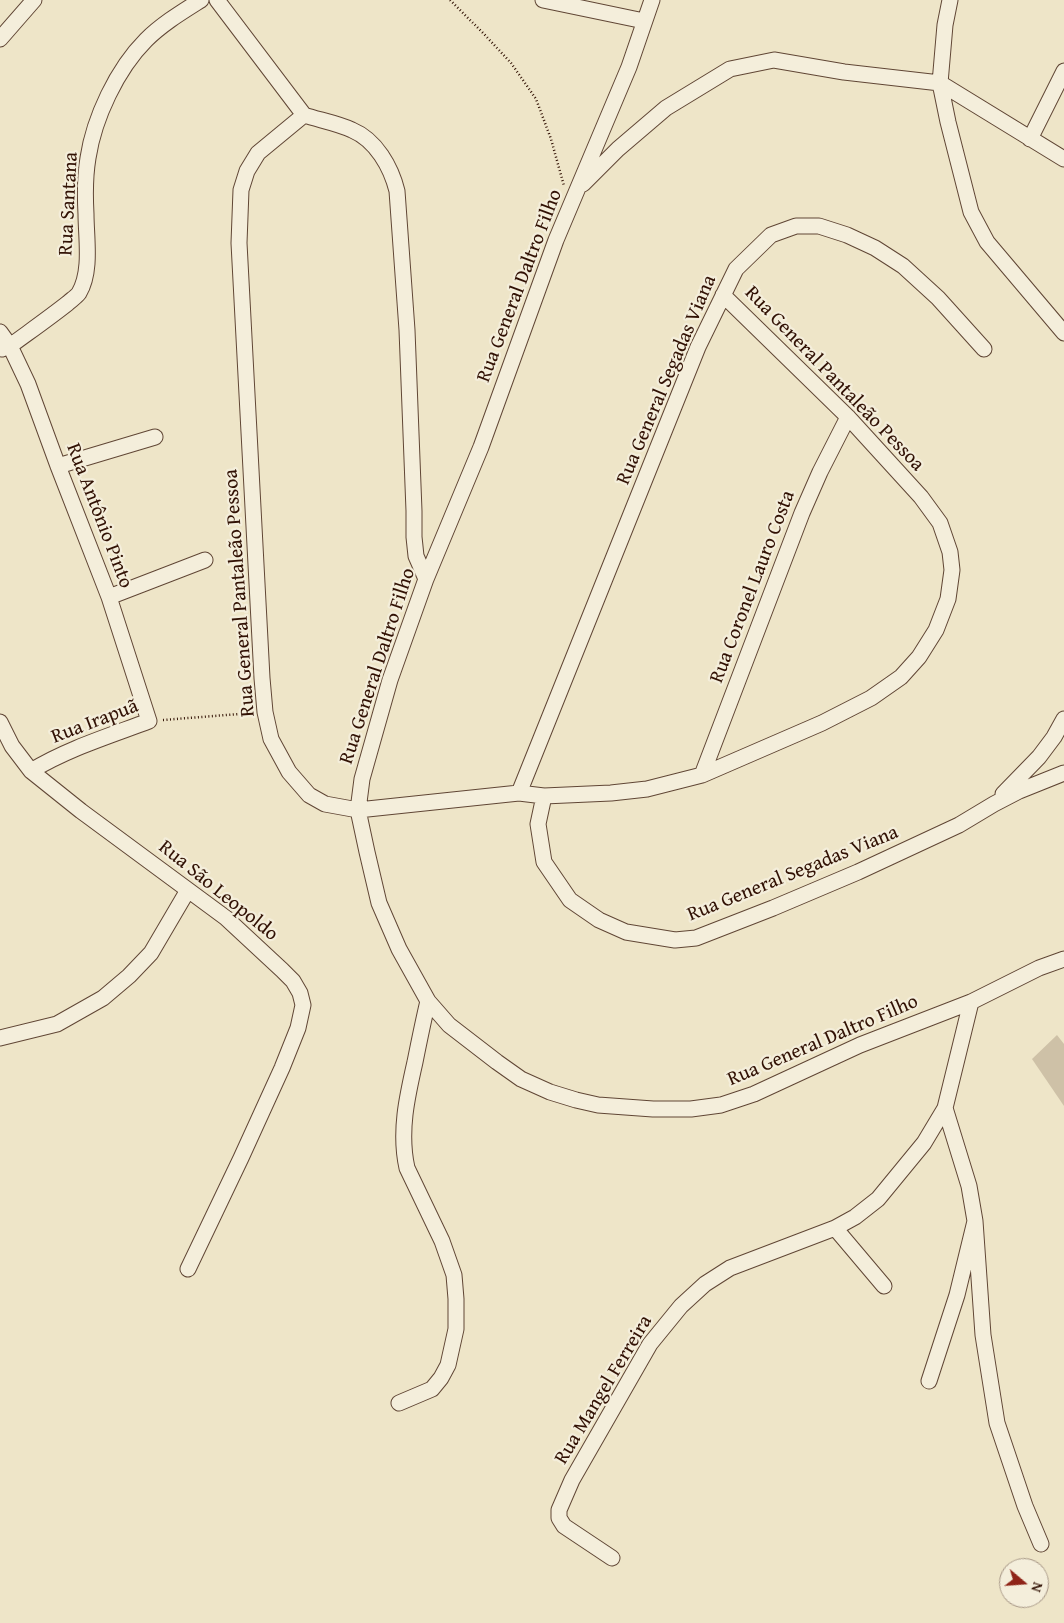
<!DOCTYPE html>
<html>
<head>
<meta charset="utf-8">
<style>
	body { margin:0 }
	#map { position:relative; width:1064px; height:1623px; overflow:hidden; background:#eee5c8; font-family:"Gentium Book Plus",serif }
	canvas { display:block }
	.north { position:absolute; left:999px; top:1558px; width:50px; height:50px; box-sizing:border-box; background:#f4eedb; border:1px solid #a69685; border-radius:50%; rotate:108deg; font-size:14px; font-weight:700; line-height:20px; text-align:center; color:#311104 }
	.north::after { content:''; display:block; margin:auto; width:18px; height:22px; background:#8f2418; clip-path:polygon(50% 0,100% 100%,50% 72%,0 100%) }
</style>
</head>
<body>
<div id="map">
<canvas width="1064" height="1623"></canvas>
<div class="north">N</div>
</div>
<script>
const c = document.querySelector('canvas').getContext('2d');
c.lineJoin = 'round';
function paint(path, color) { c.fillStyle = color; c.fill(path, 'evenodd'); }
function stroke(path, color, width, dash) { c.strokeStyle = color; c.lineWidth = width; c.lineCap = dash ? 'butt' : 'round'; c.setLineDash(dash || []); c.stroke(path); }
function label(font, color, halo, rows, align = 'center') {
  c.font = font + ' "Gentium Book Plus",serif'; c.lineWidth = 4.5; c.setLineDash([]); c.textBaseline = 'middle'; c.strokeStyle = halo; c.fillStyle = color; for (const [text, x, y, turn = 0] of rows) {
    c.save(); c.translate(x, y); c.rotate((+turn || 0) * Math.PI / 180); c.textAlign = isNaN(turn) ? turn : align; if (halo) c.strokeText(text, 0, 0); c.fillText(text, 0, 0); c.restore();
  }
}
paint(new Path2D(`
	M1057,1035L1064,1044V1106L1032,1059Z`), '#cec1a7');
const minor = new Path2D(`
	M217,0L304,115
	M543,0L644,21
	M652,0L629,67L556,240L481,447L426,579L390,680L362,779L358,810L367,852L379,903L399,949L428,1001L449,1025L497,1062L521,1079L550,1092L576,1100L598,1105L653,1109H691L721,1105L754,1094L860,1045L971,1002L1039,968L1064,959
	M950,0L945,25L940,83L948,122L971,212L987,242L1064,333
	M0,39L34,0
	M1030,139L1064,71
	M583,184L618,149L666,108L730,69L774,60L844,72L940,83L1064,159
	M0,332L10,346L28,384L58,466L109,597L149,721C109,736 67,749 31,771
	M2,349L10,346C29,332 49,318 68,303C71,300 76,297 79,293C92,271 86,238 86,214C85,196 85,176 88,158C94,118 117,69 146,40C162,24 182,12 201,0
	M58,466L155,437
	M426,579L416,556L414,537V511L407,330L397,191C391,167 376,140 352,130C337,123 319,120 304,115L258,153L247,171L241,190L239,243L262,678L265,712L271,739L289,772L309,795L325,804L358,810L519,793L544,796L611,793L647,789L702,775L822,723L871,698L901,677L919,657L936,630L948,599L952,570L950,552L940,523L921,497L848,417L723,295
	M109,597L205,560
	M0,722L12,746L31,771L81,811L226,918L282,970L293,981L300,993L303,1005L298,1028L282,1068L241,1158L188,1269
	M702,775L802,513L820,472L848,417
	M519,793L698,347L736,269L771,235L796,226H819L847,235L875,248L903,266L938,298L984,349
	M1003,794L1039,757L1054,737L1064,719
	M544,796L538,824L544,862L570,900L599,920L626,932L675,940L696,938L773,908L858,872L959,825L994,804L1019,791L1064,773
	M0,1038L57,1024L103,998L129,976L151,953L188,890
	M975,1221L983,1335L997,1423L1025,1506L1041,1544
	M835,1228L884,1286
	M929,1381L957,1295L975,1221L969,1186L945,1108
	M399,1403L432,1389L441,1378L448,1365L456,1329V1299L454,1275L442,1241L407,1168C399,1132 407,1097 415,1062C419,1042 423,1022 428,1001
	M612,1558L564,1526L559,1518V1510L572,1480L650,1344L681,1306L705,1284L730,1268L835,1228L855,1217L878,1199L924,1143L945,1108L971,1002`);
stroke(minor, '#604635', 17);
stroke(new Path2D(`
	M450,0L484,34L511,63L536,99L551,139L564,186
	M163,720L252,713`), '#311104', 2.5, [1, 2.5]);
stroke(minor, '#f4eedb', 15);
label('20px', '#311104', '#f4eedb', [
	["Rua Santana",69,204,-87],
	["Rua General Daltro Filho",520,286,-69],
	["Rua General Pantaleão Pessoa",834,379,46],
	["Rua General Segadas Viana",667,380,-67],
	["Rua Antônio Pinto",99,516,69],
	["Rua Coronel Lauro Costa",753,587,-69],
	["Rua General Pantaleão Pessoa",240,593,-94],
	["Rua General Daltro Filho",378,666,-72],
	["Rua Irapuã",95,722,-21],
	["Rua General Segadas Viana",793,874,-22],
	["Rua São Leopoldo",218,891,39],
	["Rua General Daltro Filho",823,1041,-23],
	["Rua Mangel Ferreira",604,1390,-59]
]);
</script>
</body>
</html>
